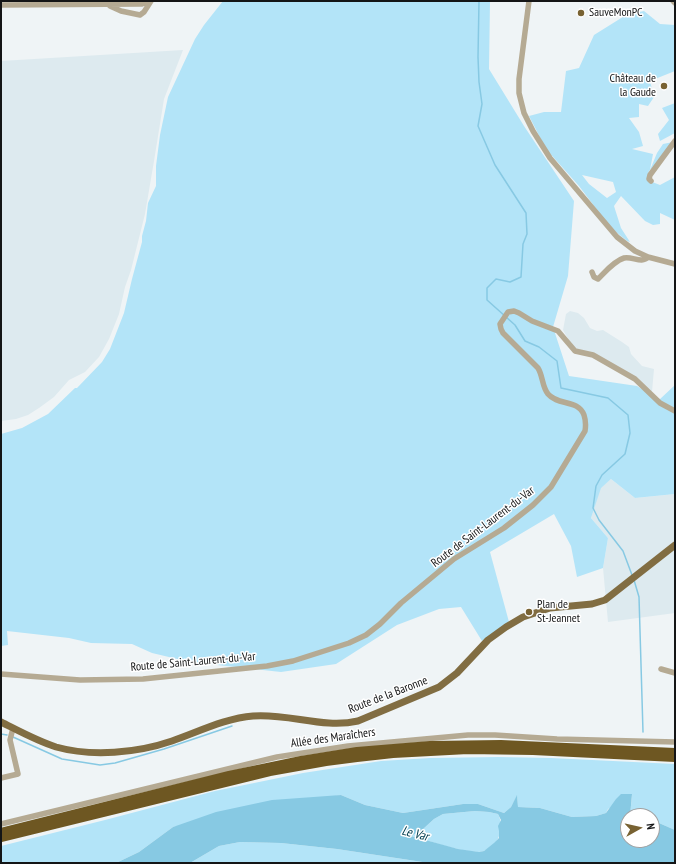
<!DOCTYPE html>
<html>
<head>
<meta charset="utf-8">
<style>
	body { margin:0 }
	#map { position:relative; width:676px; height:864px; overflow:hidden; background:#eff4f6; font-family:"PT Sans Narrow",sans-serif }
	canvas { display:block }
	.frame { position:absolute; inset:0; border:2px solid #141516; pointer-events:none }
	.north { position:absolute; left:620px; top:808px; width:40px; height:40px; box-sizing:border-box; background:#fff; border:1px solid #a1a1a2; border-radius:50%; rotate:82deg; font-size:11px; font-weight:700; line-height:16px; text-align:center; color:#141516 }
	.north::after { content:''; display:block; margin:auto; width:14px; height:18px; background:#786232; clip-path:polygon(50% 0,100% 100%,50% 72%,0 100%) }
</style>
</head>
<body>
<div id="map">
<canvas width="676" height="864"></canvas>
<div class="frame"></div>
<div class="north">N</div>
</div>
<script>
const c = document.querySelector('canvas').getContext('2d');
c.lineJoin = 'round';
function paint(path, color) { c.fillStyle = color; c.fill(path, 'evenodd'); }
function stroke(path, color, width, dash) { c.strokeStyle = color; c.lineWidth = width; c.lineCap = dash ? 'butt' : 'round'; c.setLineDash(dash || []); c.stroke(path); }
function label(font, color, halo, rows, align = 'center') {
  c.font = font + ' "PT Sans Narrow",sans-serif'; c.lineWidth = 3; c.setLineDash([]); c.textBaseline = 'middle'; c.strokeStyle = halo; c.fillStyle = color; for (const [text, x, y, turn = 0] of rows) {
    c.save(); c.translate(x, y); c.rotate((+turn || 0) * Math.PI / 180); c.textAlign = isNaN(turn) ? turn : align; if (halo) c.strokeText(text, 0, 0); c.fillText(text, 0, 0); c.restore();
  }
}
paint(new Path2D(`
	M183,50L164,99L154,161L145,214L131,270L125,287L119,314L109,339L99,357L85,372L69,380L54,397L39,408L28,415L16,419L1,421V61Z
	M570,311L578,313L584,318L590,328L597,331L603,330L622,342L629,347L631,354L642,366L654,369L652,392L639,381L575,348L570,342L563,330L566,314Z
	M611,479L635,498L675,494V613L608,622L603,568L608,538L591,518L600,488Z`), '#ddeaef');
paint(new Path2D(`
	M223,1H490L489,69L524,126L574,201L568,276L553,327L569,376L637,386L659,400L675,385V494L635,498L611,479L601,488L591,518L608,538L603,568L577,577L571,546L554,514L490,552L509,622L482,641L461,607L439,609L397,625L336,664L281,672L190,662L152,653L132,644L91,643L69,638L7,631L8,645L1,646V434L22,428L48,414L75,388H77L102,362L110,349L124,313L132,279L142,242V236L146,221L148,203L156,186V166L160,135L168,97L195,39L204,25Z
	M644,11L660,24L675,25V71L650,81L654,97L648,106L639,104V117L629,118L639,132L643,146L632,149L653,154L650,170L657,153L663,144L673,142L675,136V146L649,171L647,180L660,185L675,177V220L660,213V224L653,225L645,221L621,196L614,206L621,228L630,242L627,241L610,227L579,186L546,149L529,116L544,112H561L566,71L579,68L594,35L626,15ZM582,175L613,182L616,192L607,198L589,184Z
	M675,103V133L660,141L658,134L669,120L662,108Z
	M498,757L551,758L675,764V830L652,820V816H630L632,795L608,809L606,813L596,816L572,817L540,808L518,807L517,796L511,807L504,813L478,804H463L403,813L365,805L341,795L173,827L139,852L116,863H1V846L105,820L215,791L303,773L381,761L430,758Z
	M475,811L489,812L498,814C502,821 500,828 499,836C497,844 486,852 478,852C455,851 432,841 411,836L422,830L434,819L443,814Z
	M240,842L281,843L337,849L429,863H190L219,846Z`), '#b3e4f8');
paint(new Path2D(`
	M621,794H632L630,816H628V840H652V820L675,830V863H429L337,849L281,843L240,842L219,846L190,863H116L139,852L173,827L216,812L272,800L341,795L365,805L403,813L463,804H478L504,813L511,807L517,795L518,807L540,808L572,817L596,816L606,813L616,799ZM475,811L489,812L498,814L501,820L498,826L499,831V838L494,843L484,851L479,852L458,849L411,836L422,830L434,819L443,814Z`), '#87c9e3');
stroke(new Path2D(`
	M479,1L478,57L479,82L482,104L478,126L495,165L526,213L527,234L523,244L521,277L510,282L496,279L487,288V300L515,325L525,341L539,347L557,361L561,388L608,398L628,415L630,433L625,454L602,475L596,486L593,508L599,520L623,551L632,575
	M634,580L639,597L643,732
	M1,734L7,735
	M13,737L62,759L100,765L115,763L164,749L232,726`), '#87c9e3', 1.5);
stroke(new Path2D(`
	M529,1L519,79V93L524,113L533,131L550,158L617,237L635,251L648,257L675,264
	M673,1L675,3
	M1,5L142,4L149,1
	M110,6L121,11L140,15L144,12L151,1
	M651,181L649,179L650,175L675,141
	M592,272L594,277L598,279C605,272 614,261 624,258C632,256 642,264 648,257
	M661,669L675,673
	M1,674L80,680L143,679L267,666L293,661L349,643L366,635L380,624L401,603L454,559L504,528L533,505L551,487L585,431C586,425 586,421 584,415C578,399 558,406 548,394C542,387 543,376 538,368L503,333L501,329L500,324L508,312L514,311L519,313L532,321L558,331L575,351L593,355L635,379L660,403L675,411
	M1,778L18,774L10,740L13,728
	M1,824L277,757L348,746L468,735H495L557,739L675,742`), '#b5aa93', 5.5);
stroke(new Path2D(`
	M1,722C19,731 37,741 56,747C92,757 137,753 172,741C198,732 226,718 253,716C289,713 323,729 358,721L439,687L457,673L488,640L506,627L523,617L550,608L592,604L605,600L675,545`), '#816d42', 7);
stroke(new Path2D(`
	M1,832L229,775L301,760L357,751L430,745L501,744L675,752
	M1,838L270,772L326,762L357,758L393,754L468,750L533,751L675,758`), '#6e5722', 8);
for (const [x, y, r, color] of [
	[581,13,4,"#786232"],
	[664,86,4,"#786232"],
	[529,612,4,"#786232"]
]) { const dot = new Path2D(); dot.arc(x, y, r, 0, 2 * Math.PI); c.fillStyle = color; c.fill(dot); stroke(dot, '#fff', 1.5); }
label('12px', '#141516', '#fff', [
	["SauveMonPC",589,13],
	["Château de",656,79,"right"],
	["la Gaude",656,93,"right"],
	["Plan de",537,605],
	["St-Jeannet",537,619]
], 'left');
label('12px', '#141516', '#fff', [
	["Route de Saint-Laurent-du-Var",483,527,-37],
	["Route de Saint-Laurent-du-Var",193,662,-5],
	["Route de la Baronne",388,695,-21],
	["Allée des Maraîchers",333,738,-8]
]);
label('italic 13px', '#044052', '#fff', [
	["Le Var",415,834,14]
]);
</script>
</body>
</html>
